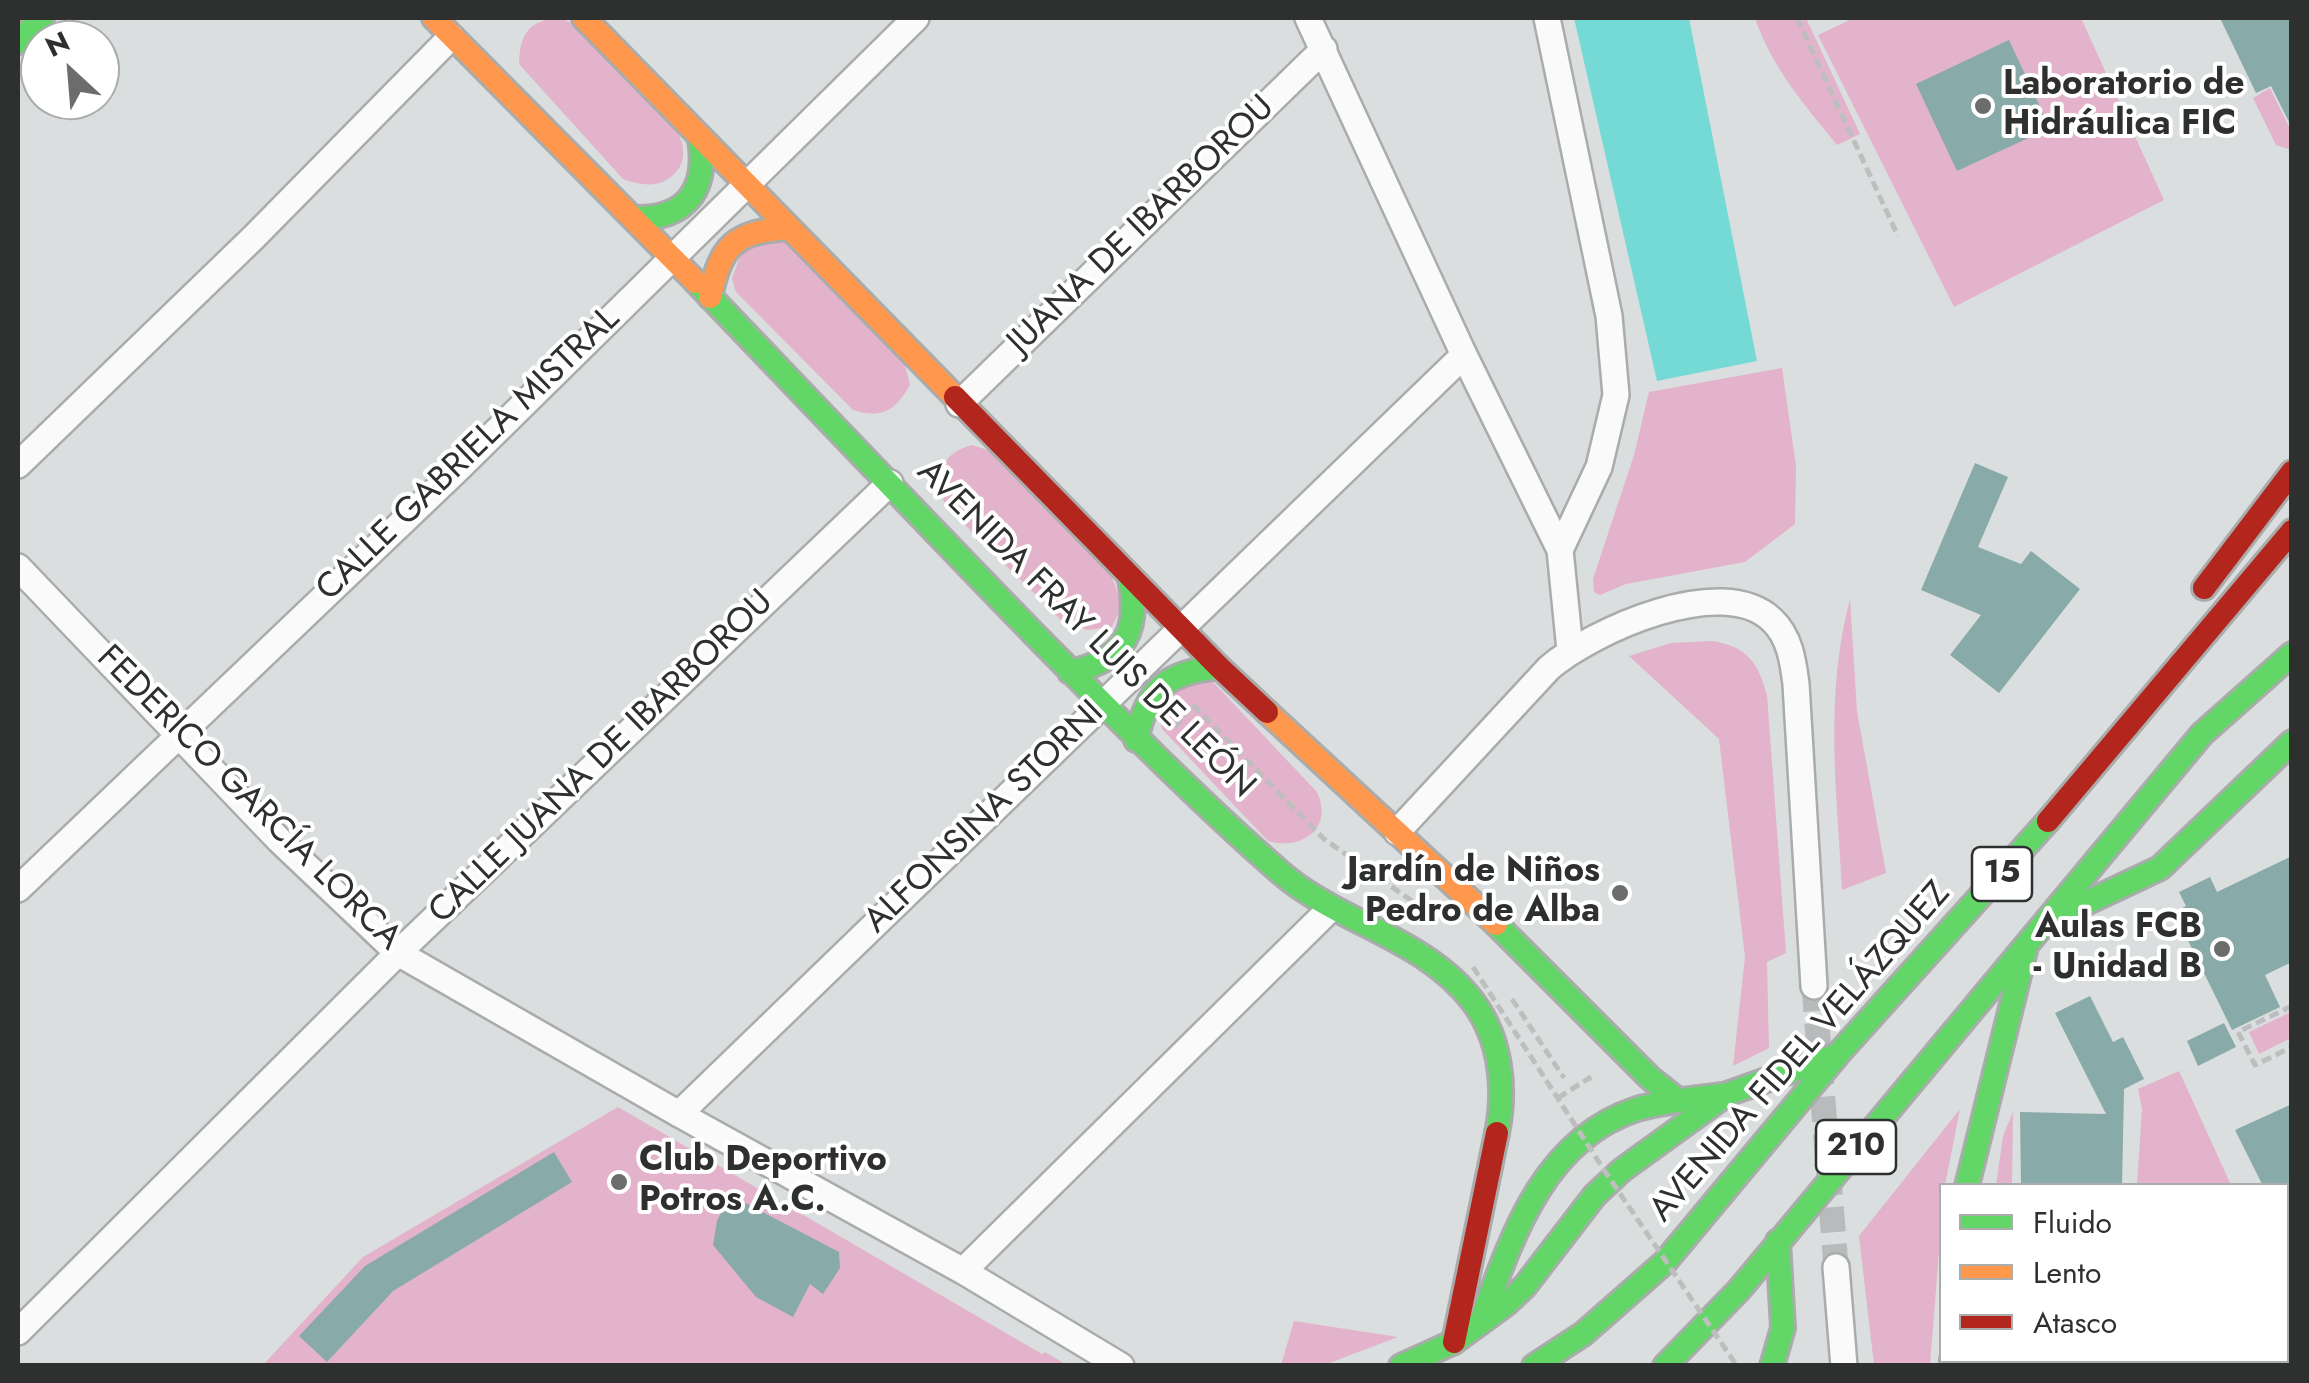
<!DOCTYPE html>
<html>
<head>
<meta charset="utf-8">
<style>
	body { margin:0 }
	#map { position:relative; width:2309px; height:1383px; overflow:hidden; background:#dbdede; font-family:Jost,sans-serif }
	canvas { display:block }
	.frame { position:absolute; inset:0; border:20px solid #2e3030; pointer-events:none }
	.legend { position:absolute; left:1939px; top:1183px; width:350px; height:180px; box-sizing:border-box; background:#fff; border:2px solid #abacac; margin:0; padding:12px 18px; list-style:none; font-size:30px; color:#2e3030 }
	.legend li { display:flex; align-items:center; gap:20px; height:50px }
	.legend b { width:50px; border:2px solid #abacac }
	.north { position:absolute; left:20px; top:20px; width:100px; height:100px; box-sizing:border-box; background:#fff; border:2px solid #abacac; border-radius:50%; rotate:334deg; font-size:28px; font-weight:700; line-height:40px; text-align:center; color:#2e3030 }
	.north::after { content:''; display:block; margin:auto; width:35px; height:45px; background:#6b6d6d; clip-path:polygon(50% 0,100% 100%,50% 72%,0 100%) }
</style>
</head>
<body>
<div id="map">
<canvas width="2309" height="1383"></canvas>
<div class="frame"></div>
<ul class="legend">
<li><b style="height:12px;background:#63d668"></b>Fluido</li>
<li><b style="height:12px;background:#ff974d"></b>Lento</li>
<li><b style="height:12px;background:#b3261e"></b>Atasco</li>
</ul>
<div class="north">N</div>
</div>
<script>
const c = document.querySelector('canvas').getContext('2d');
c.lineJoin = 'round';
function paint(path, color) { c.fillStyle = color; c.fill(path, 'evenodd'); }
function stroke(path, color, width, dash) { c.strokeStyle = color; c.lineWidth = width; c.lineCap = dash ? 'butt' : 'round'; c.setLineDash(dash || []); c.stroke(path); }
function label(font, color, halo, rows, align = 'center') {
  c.font = font + ' Jost,sans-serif'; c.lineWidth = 8; c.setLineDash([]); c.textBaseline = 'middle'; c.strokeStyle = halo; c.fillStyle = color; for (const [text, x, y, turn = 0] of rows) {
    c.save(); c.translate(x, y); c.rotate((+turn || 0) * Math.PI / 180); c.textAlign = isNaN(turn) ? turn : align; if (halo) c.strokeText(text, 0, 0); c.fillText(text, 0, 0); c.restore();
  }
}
paint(new Path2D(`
	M561,18L577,26C606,56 650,94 674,127C685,142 688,163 673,175C658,189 641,185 623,179L519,64C520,33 529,20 561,18Z
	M1755,18H1806L1860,134L1837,145C1804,104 1772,68 1755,18Z
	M1854,18H2081L2164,200L1954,307L1818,35Z
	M2270,88L2291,131V150L2276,145L2253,98Z
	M786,240L905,365L910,385C895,411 882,419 853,410L736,292L732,278L744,246Z
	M1782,368L1796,466L1795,524L1745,562L1626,584L1600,595L1594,592L1593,579L1634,455L1649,392Z
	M973,445L990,451L1109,569L1122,605L1112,627L1087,630L1061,620L946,506C934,478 940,452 973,445Z
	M1850,599L1857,711L1886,873L1842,890C1837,790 1824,697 1850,599Z
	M1713,641C1747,647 1758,662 1767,695L1786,953L1767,962L1769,1048L1733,1066L1745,957L1719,739L1629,656L1671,643Z
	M1212,681L1317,792C1334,828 1302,851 1268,841L1162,729L1158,714L1167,688Z
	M2291,1012V1038L2259,1054L2249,1032Z
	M2179,1071L2231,1185H2137L2142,1109L2138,1089Z
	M618,1107L1042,1354L1045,1352L1067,1365L262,1366L363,1257Z
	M1960,1109L1945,1185L1942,1186L1941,1226L1930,1365H1874L1859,1236Z
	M2013,1112L2012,1185L1996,1186L2003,1136Z
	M1294,1321L1398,1337L1324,1365H1281Z
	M1978,1361L2145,1360L2147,1365H1978Z`), '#e2b3ca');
paint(new Path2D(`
	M1574,18H1689L1757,361L1657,381Z`), '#75dad5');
paint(new Path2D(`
	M2220,18H2292V128L2271,86L2256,93Z
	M2009,40L2050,128L1957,171L1916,84Z
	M1975,463L2008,477L1978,547L2021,564L2031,551L2080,589L1999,693L1950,655L1981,615L1921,590Z
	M2292,856V962L2265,975L2280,1007L2232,1030L2174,912L2186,906L2179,892L2210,877L2217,892Z
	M2090,996L2113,1042L2123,1037L2144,1079L2124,1089L2122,1186H2021L2020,1112L2106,1114L2055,1013Z
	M2224,1023L2236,1047L2198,1066L2187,1041Z
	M2292,1104V1186H2263L2235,1130Z
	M554,1152L572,1182L393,1291L327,1362L299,1336L365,1266Z
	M730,1195L839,1252L840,1268L823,1294L810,1284L793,1317L756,1297L713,1245L717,1221Z`), '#88aaa9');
stroke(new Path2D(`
	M1814,986L1836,1267`), '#b8bbbb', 25, [25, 12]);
const street = new Path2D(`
	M1308,18L1464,355L1560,550L1570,650
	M1547,18L1609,316L1616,395L1599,467L1560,550
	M959,404L1324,49
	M18,465L253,238L451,37
	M18,567L279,840L398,953L679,1114L963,1271L1121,1366
	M1397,832L1549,668C1592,631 1722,572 1772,620C1790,637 1793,661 1796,684L1814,986
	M18,889L456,471L916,18
	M679,1114L1464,355
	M1836,1267L1844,1366
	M963,1271L1329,910
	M18,1332L398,953L890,483`);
const fast = new Path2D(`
	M18,42L42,18
	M635,218C687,219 708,189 700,139
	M696,282C809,400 922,519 1036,636C1116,717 1195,798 1281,873C1339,923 1427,939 1474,1003C1501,1040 1506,1089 1497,1133
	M1070,672C1126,660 1141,629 1129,575
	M1136,740C1148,687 1166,673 1219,667
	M2054,918L2160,868L2292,742
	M1496,924L1650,1078L1679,1101
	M1967,1186L2025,951
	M1482,1319C1512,1236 1544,1139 1637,1109C1664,1101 1693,1099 1721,1095
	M1401,1366L1454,1342L1506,1304L1525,1286L1595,1195L1622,1170L1727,1094L1837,1055
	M1534,1366L1583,1334L1665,1262L1839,1053L2048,821
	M1665,1366L1739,1290L2202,734L2292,654
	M1772,1366L1783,1328L1778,1241`);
const slow = new Path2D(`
	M434,18L696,282
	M584,18L955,397
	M710,297C721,244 735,232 789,228
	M1267,712L1496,924`);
const jam = new Path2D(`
	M955,397L1219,667L1267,712
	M2204,588L2292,472
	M2048,821L2292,531
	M1454,1342L1497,1133
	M1952,1360V1366`);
stroke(street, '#aaacac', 30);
stroke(fast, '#aaacac', 28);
stroke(slow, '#aaacac', 28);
stroke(jam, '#aaacac', 28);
stroke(new Path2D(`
	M1797,18L1898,236
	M1193,705L1324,839L1419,906
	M1174,728L1192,705
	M1512,999L1564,1078
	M2292,1006L2238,1032L2255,1065L2292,1047
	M1558,1098L1589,1078L1593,1085`), '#bebebe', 5, [10, 5]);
stroke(street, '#fafafa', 25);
stroke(fast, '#63d668', 22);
stroke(slow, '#ff974d', 22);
stroke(jam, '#b3261e', 22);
stroke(new Path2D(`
	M1473,967L1606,1173L1737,1366`), '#bebebe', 5, [10, 5]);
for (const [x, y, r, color] of [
	[1983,106,10,"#6b6d6d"],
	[1620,893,10,"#6b6d6d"],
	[2222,949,10,"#6b6d6d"],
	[619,1182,10,"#6b6d6d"]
]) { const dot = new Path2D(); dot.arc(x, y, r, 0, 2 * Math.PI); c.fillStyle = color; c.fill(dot); stroke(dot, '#fff', 4); }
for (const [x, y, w] of [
	[2002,874,60],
	[1856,1147,80]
]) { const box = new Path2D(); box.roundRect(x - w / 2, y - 27, w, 54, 8); c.fillStyle = '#fff'; c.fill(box); stroke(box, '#2e3030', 2.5); }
label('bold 32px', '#2e3030', null, [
	["15",2002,874],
	["210",1856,1147]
]);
label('bold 35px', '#2e3030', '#fff', [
	["Laboratorio de",2003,86],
	["Hidráulica FIC",2003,126],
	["Jardín de Niños",1600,873,"right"],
	["Pedro de Alba",1600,913,"right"],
	["Aulas FCB",2202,929,"right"],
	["- Unidad B",2202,969,"right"],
	["Club Deportivo",639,1162],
	["Potros A.C.",639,1202]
], 'left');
label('35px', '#2e3030', '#fff', [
	["JUANA DE IBARBOROU",1142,226,-44],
	["CALLE GABRIELA MISTRAL",469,455,-44],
	["AVENIDA FRAY LUIS DE LEÓN",1085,630,45],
	["CALLE JUANA DE IBARBOROU",602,758,-44],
	["FEDERICO GARCÍA LORCA",248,799,45],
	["ALFONSINA STORNI",985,818,-44],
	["AVENIDA FIDEL VELÁZQUEZ",1801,1053,-49]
]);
</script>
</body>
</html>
